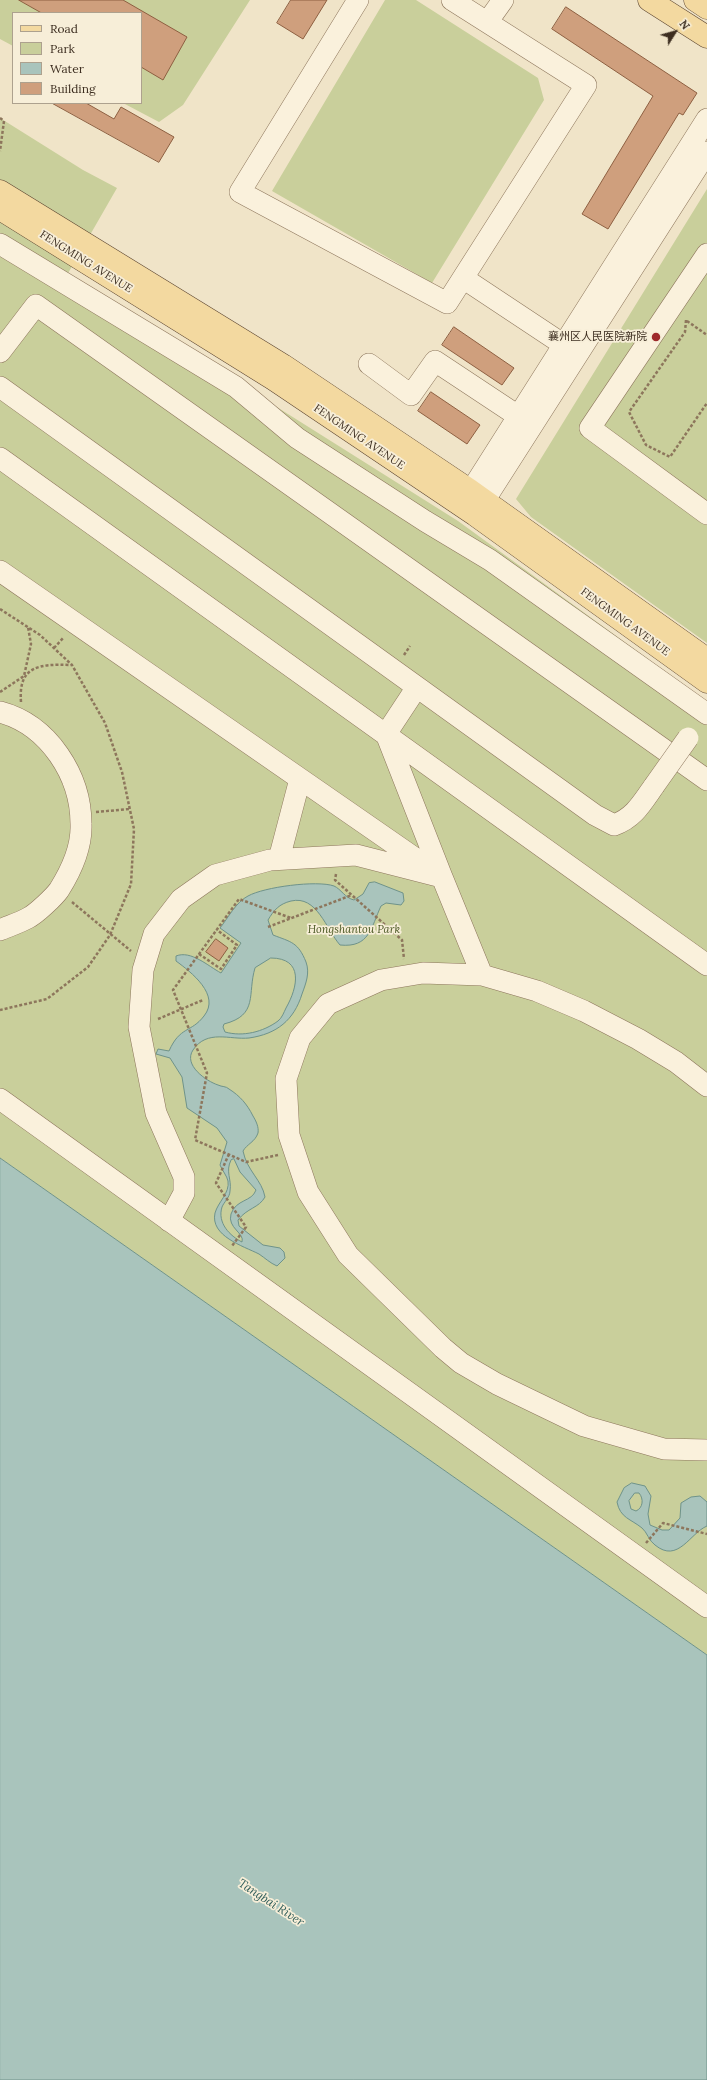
<!DOCTYPE html>
<html>
<head>
<meta charset="utf-8">
<style>
	body { margin:0 }
	#map { position:relative; width:707px; height:2080px; overflow:hidden; background:#f0e4c8; font-family:Lora,serif }
	canvas { display:block }
	.legend { position:absolute; left:12px; top:12px; width:130px; height:92px; box-sizing:border-box; background:#f7eed8; border:1px solid #ada18e; margin:0; padding:5px 7px; list-style:none; font-size:12px; color:#3d2e20 }
	.legend li { display:flex; align-items:center; gap:8px; height:20px }
	.legend b { width:20px; border:1px solid #ada18e }
	.north { position:absolute; left:655px; top:12px; width:40px; height:40px; -webkit-text-stroke:3px #f7eed8; paint-order:stroke; rotate:53deg; font-size:11px; font-weight:700; line-height:16px; text-align:center; color:#3d2e20 }
	.north::after { content:''; display:block; margin:auto; width:14px; height:18px; background:#3d2e20; clip-path:polygon(50% 0,100% 100%,50% 72%,0 100%) }
</style>
</head>
<body>
<div id="map">
<canvas width="707" height="2080"></canvas>
<ul class="legend">
<li><b style="height:5px;background:#f3d9a0"></b>Road</li>
<li><b style="height:11px;background:#c9cf9b"></b>Park</li>
<li><b style="height:11px;background:#a9c4bc"></b>Water</li>
<li><b style="height:11px;background:#cf9f7d"></b>Building</li>
</ul>
<div class="north">N</div>
</div>
<script>
const c = document.querySelector('canvas').getContext('2d');
c.lineJoin = 'round';
function paint(path, color) { c.fillStyle = color; c.fill(path, 'evenodd'); }
function stroke(path, color, width, dash) { c.strokeStyle = color; c.lineWidth = width; c.lineCap = dash ? 'butt' : 'round'; c.setLineDash(dash || []); c.stroke(path); }
function label(font, color, halo, rows, align = 'center') {
  c.font = font + ' Lora,"Noto Sans SC",serif'; c.lineWidth = 3.5; c.setLineDash([]); c.textBaseline = 'middle'; c.strokeStyle = halo; c.fillStyle = color; for (const [text, x, y, turn = 0] of rows) {
    c.save(); c.translate(x, y); c.rotate((+turn || 0) * Math.PI / 180); c.textAlign = isNaN(turn) ? turn : align; if (halo) c.strokeText(text, 0, 0); c.fillText(text, 0, 0); c.restore();
  }
}
paint(new Path2D(`
	M0,0H250L183,105L159,122L123,103H141V13H13V46L0,39Z
	M385,0H416L538,78L544,100L432,283L272,191Z
	M0,118L83,170L117,188L67,275L458,521L707,702V1655L0,1158Z
	M707,189V643L531,517L516,499Z`), '#c9cf9b');
const water = new Path2D(`
	M375,882L403,893L404,901L401,905L386,903L381,906C371,927 370,948 340,945C326,929 317,895 291,901C279,904 274,910 268,920L273,935C291,942 298,942 306,962C310,973 306,983 302,994C294,1020 277,1034 249,1038C230,1040 207,1029 193,1050C183,1065 206,1081 218,1085C222,1087 226,1086 229,1089C240,1096 247,1104 253,1116C256,1121 259,1127 258,1133C255,1142 247,1144 243,1151C247,1171 262,1180 265,1197C259,1208 247,1208 238,1220L239,1226L263,1245L280,1248L284,1252L285,1258L277,1266C270,1263 265,1258 259,1254C243,1246 210,1236 215,1213C218,1202 230,1193 228,1181C227,1176 222,1170 220,1165L227,1142L217,1128L187,1108L182,1077L170,1058L156,1054L158,1049L169,1051C180,1026 191,1033 204,1016C221,995 191,972 176,961V956C191,950 208,966 221,973L241,943L220,928C228,918 236,902 248,896C264,887 317,880 334,886C341,889 345,898 354,900L363,894L369,883ZM271,958C304,958 298,987 286,1008C284,1012 282,1018 278,1021C263,1032 243,1037 225,1032L223,1027L224,1024C259,1015 247,994 255,968ZM234,1159L240,1172L256,1190C252,1202 236,1199 231,1214C227,1228 245,1233 242,1242C230,1236 217,1223 222,1207C224,1202 230,1197 230,1191C232,1179 225,1172 231,1160Z
	M0,1158L707,1655V2080H0Z
	M632,1483L645,1486L651,1496L648,1514L650,1525L662,1530H669L680,1518L681,1503L691,1497L700,1496L707,1502V1526C690,1533 678,1564 655,1545C649,1541 647,1532 642,1528C631,1519 620,1518 617,1502L624,1488ZM635,1493H639C644,1499 643,1508 636,1511L631,1509L629,1501Z`);
paint(water, '#a9c4bc');
stroke(water, '#6f938a', 1);
const building = new Path2D(`
	M19,0H123L187,37L163,80L141,67V13H42Z
	M291,0H327L303,39L277,23Z
	M566,7L697,93L683,115L679,113L608,229L582,214L653,96L552,29Z
	M52,103H86L114,119L121,107L174,137L159,162Z
	M454,327L514,368L502,385L442,345Z
	M431,392L480,425L467,444L418,411Z
	M216,939L228,948L219,961L206,952Z`);
paint(building, '#cf9f7d');
stroke(building, '#8d5f41', 1);
const minor = new Path2D(`
	M358,0L240,192L447,303L586,85L452,0
	M488,21L503,0
	M0,244L236,387L297,438L425,521L490,560L707,714
	M707,254L590,428L707,514
	M463,278L564,345
	M0,352L36,305L707,780
	M369,364L411,395L435,361L518,416
	M0,387L595,815L614,825C634,818 642,803 654,786
	M0,458L707,965
	M462,505L707,119
	M475,515L707,152
	M0,571L442,877L386,734L417,687
	M0,712C49,725 81,776 81,824C82,847 71,871 59,890C54,897 36,914 28,918C19,923 9,926 0,930
	M279,859L300,779
	M707,1086L676,1062L638,1039L584,1011L537,991L482,975L423,973L381,980L328,1004L300,1038L286,1079L289,1135L308,1192L348,1255L443,1348L461,1363L497,1384L584,1426L664,1449L707,1450
	M0,1099L707,1607
	M169,1221L184,1193V1177L156,1113L139,1027L143,970L154,934L181,899L215,875L270,860L356,855L442,877L482,975`);
const major = new Path2D(`
	M649,0L707,37
	M695,0L707,8
	M0,191L283,365L471,491L707,659
	M0,209L273,379L475,515L707,682`);
stroke(minor, '#8d765c', 22);
stroke(major, '#5b4430', 23);
stroke(new Path2D(`
	M0,118L4,121L0,151
	M686,320L685,332L629,412L646,445L670,457L707,403
	M687,321L707,335
	M0,609L40,635L72,665L105,723L122,772L134,829L131,884L110,935L88,967L47,999L0,1010
	M54,648L64,637
	M404,655L410,646
	M0,692L24,676L31,644L28,627
	M21,702C18,665 40,664 71,665
	M96,812L130,809
	M336,874L335,880L402,940L404,959
	M72,902L131,951
	M268,927L352,895
	M199,954L221,969L237,945L217,930
	M158,1019L203,1000
	M229,1154L216,1183L246,1227L232,1246
	M278,1155L246,1162L195,1140L207,1073L173,990L239,899L291,918
	M646,1543L663,1523L707,1534`), '#8d765c', 2.5, [3, 2]);
stroke(minor, '#faf1dc', 21);
stroke(major, '#f3d9a0', 22);
const minorBridge = new Path2D(`
	M654,786L688,738`);
stroke(minorBridge, '#8d765c', 22, []);
stroke(minorBridge, '#faf1dc', 21);
for (const [x, y, r, color] of [
	[656,337,5,"#9e2a2b"]
]) { const dot = new Path2D(); dot.arc(x, y, r, 0, 2 * Math.PI); c.fillStyle = color; c.fill(dot); stroke(dot, '#f7eed8', 1.5); }
label('11px', '#3d2e20', '#f7eed8', [
	["FENGMING AVENUE",86,262,32],
	["FENGMING AVENUE",359,437,34],
	["FENGMING AVENUE",625,622,36]
]);
label('11px', '#3d2e20', '#f7eed8', [
	["襄州区人民医院新院",647,337]
], 'right');
label('italic 11px', '#4d5a26', '#f7eed8', [
	["Hongshantou Park",354,930]
]);
label('italic 12px', '#2f5d5a', '#f7eed8', [
	["Tangbai River",271,1903,33]
]);
</script>
</body>
</html>
